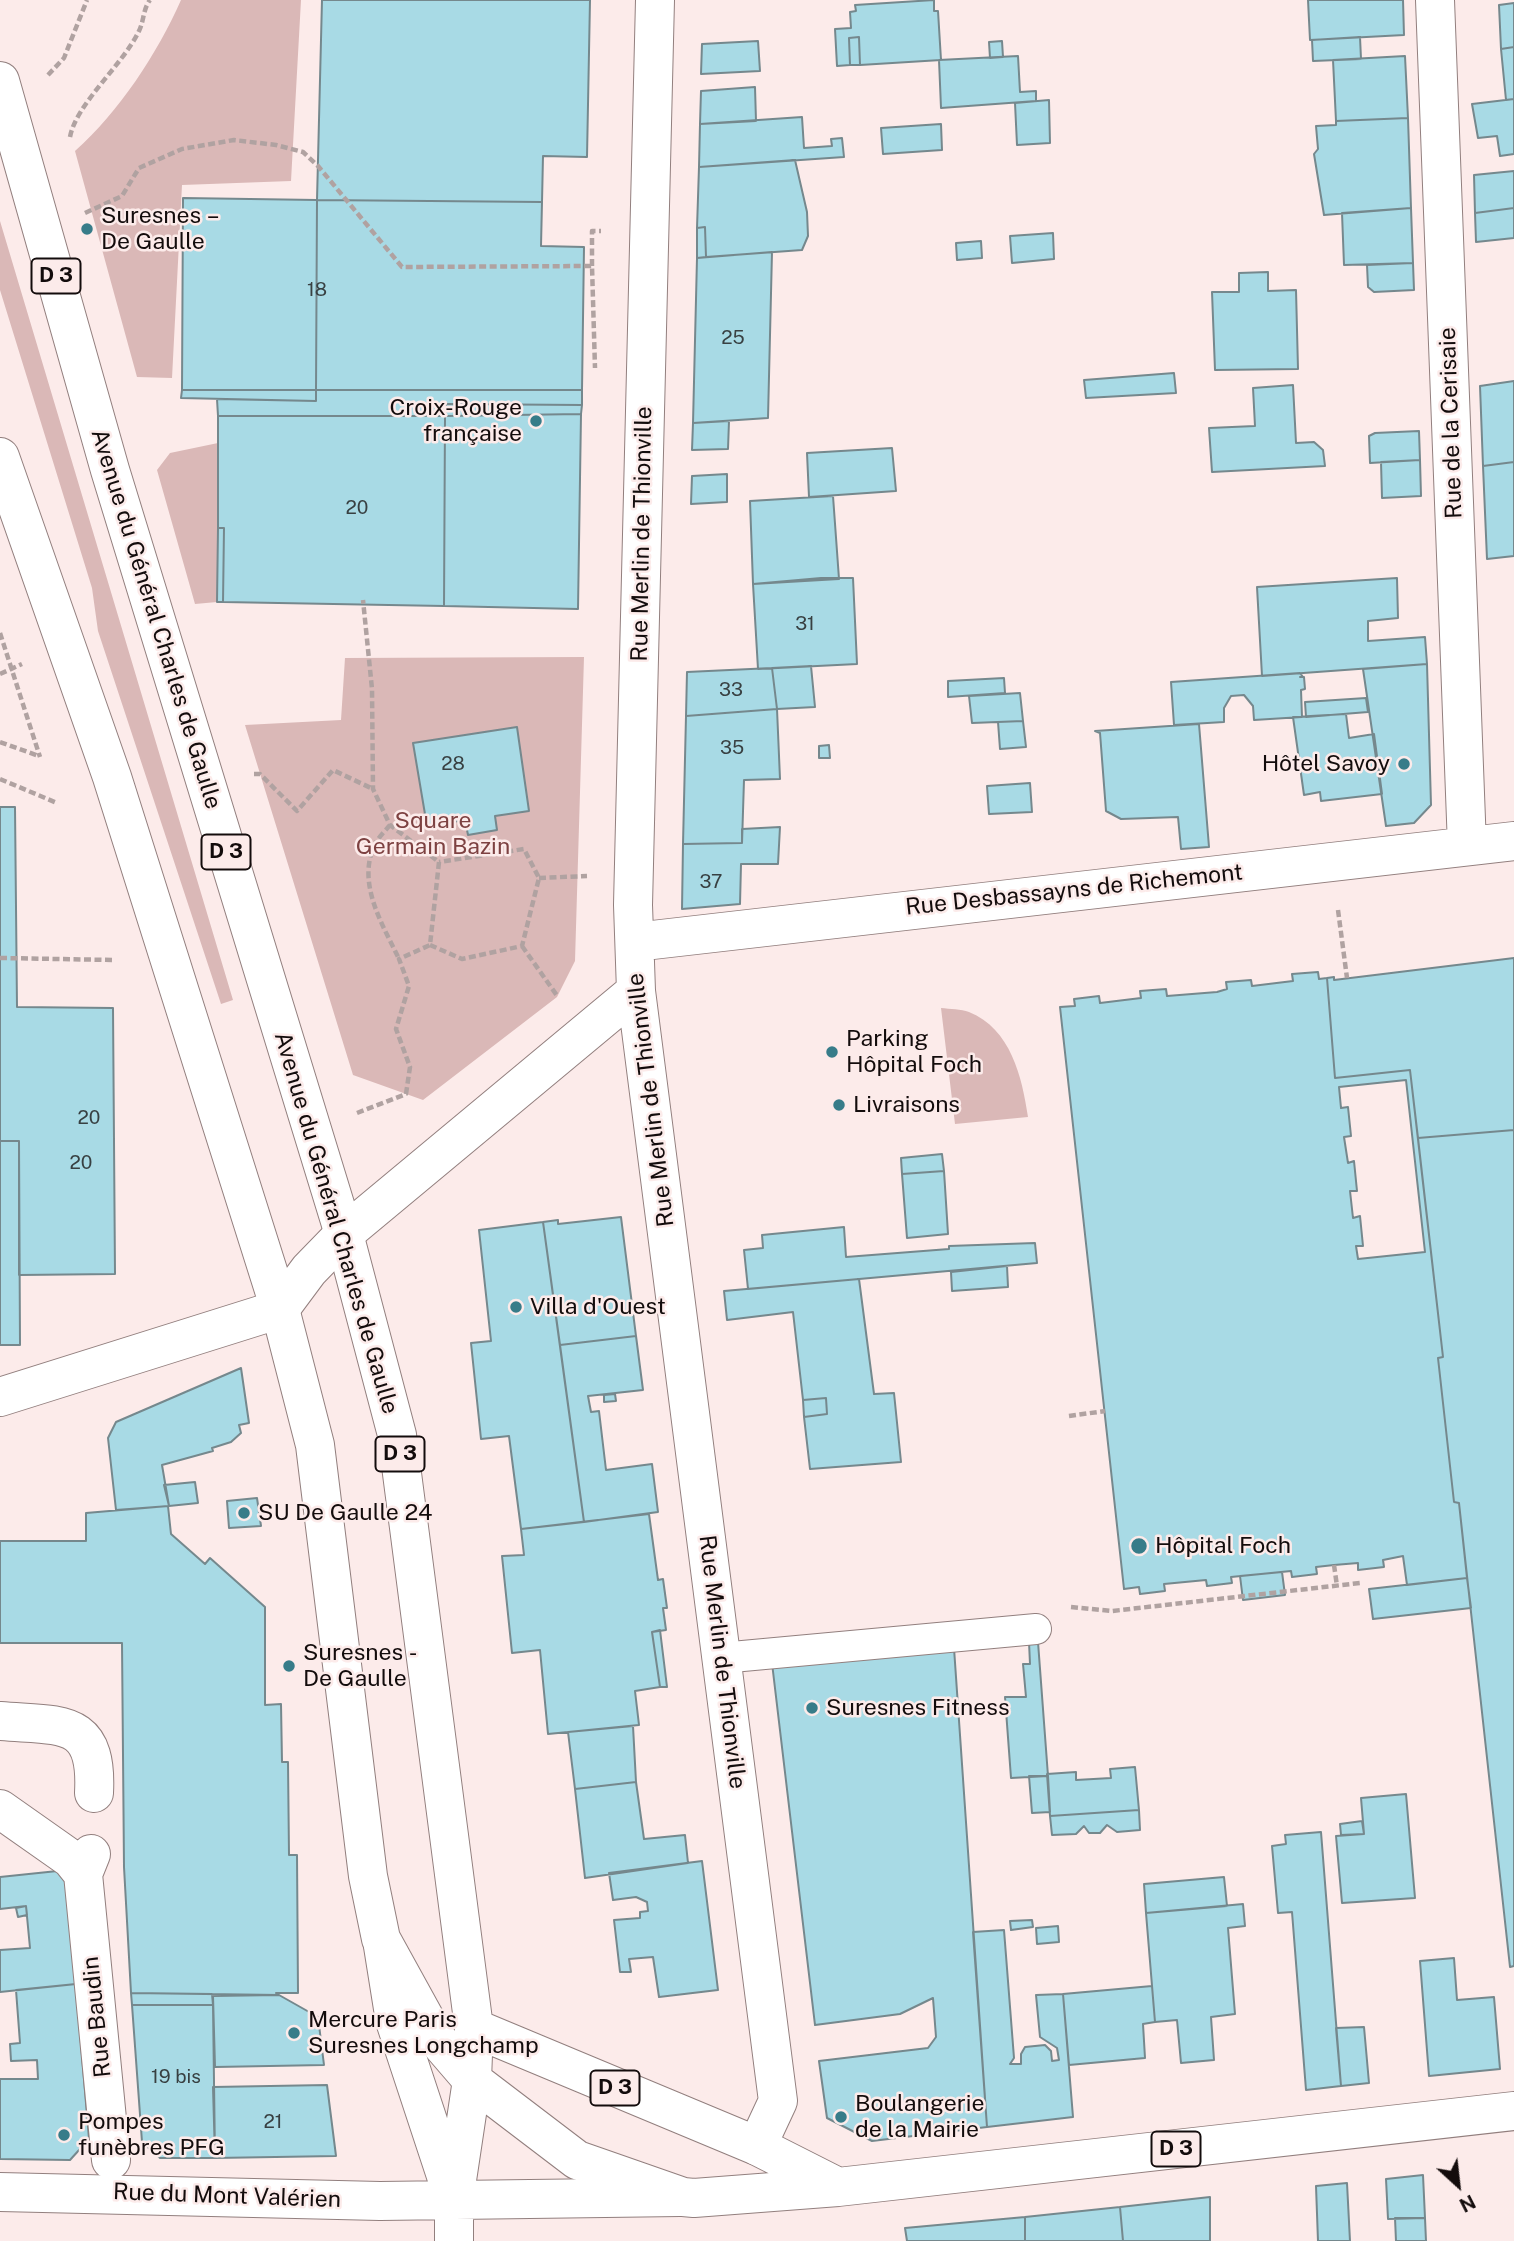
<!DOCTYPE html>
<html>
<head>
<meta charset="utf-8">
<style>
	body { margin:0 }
	#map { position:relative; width:1514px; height:2241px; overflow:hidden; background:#fcebea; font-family:"Public Sans",sans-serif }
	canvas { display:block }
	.north { position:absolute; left:1423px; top:2150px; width:70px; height:70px; -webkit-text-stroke:5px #fcebea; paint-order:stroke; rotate:153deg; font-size:19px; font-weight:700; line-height:28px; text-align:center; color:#130c0c }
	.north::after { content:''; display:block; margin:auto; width:24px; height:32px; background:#130c0c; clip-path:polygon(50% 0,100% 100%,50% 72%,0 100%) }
</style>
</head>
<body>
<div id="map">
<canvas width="1514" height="2241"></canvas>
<div class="north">N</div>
</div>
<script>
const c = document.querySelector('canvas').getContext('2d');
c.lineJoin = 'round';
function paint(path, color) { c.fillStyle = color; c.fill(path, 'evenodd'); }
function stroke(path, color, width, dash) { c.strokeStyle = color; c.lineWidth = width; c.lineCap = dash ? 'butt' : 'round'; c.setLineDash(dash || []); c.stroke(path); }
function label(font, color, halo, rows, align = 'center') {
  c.font = font + ' "Public Sans",sans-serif'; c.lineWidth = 5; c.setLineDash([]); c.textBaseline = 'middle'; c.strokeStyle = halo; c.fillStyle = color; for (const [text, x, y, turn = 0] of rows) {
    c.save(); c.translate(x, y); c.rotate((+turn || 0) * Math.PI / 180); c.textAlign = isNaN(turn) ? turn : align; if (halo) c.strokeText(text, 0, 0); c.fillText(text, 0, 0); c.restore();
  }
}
paint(new Path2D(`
	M181,0H301L291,181L182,185L172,378L137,377L75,151C119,112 157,54 181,0Z
	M0,221L233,1000L221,1004L98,631L92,588L0,290Z
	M218,443L217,602L195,604L157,470L170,453Z
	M584,657L575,961L557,997L423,1100L353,1075L245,725L341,720L345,658Z
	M941,1008C950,1009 961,1009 969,1012C1011,1029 1022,1077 1028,1117L955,1124Z`), '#dab8b7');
const building = new Path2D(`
	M322,0H590L587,157L543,156L542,202L317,200Z
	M934,0V11H938L941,60L860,65L859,37L849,38L850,65L837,66L835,29L851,28L850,12L856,11L855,5Z
	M1308,0H1403L1404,35L1310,40Z
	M1514,3V47L1501,49L1499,5Z
	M859,37L860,65H850L849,38Z
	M1360,37L1361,59L1313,61L1312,40Z
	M758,41L760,71L701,74L702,44Z
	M1002,41L1003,57L990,58L989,42Z
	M1514,47V99L1506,100L1501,49Z
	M1018,56L1020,92L1036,91V101L941,108L939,60Z
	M1405,56L1408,118L1336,121L1333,60Z
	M755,87L756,121L700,124L701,91Z
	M1514,99V154L1500,156L1497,136L1478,138L1472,104Z
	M1049,100L1050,143L1017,145L1015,103Z
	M802,117L804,148L832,146L831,139L842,138L844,157L699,167L700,124Z
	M1408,118L1411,208L1324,215L1314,154L1318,149L1316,126L1336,125V121Z
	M941,124L942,150L883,154L881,128Z
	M795,160L807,212L808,236L802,250L706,257L705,227L697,228L699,167Z
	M1514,171V208L1475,213L1474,175Z
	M183,198L317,200L316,390H182Z
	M317,200L542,202L541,246L584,247L582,390H316Z
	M1411,208L1413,263L1344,265L1342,213Z
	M1514,208V238L1476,242L1475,213Z
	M705,227L706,257L697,258V228Z
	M1053,233L1054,259L1012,263L1010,236Z
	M981,241L982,258L957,260L956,243Z
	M772,252L768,418L693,423L697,258Z
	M1413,263L1414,290L1374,292L1368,287L1367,265Z
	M1268,272V291L1296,290L1298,369L1215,370L1212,292H1239V273Z
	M1174,373L1176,393L1086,398L1084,380Z
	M1514,381V462L1483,466L1480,386Z
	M1293,385L1296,443L1314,442L1323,450L1325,466L1212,472L1209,428L1255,426L1253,388Z
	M182,390H316V401L181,398Z
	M316,390H582V405L446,404L445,416H218L217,399L316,401Z
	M446,404L582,405L581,414L445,416Z
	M581,414L578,609L444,606L445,416Z
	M218,416H445L444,606L223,602L224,528H218Z
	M729,421L728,449L692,450L693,423Z
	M1419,431L1420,460L1370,463L1369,436L1375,433Z
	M892,448L896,491L809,497L807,453Z
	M1420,460L1421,496L1382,498L1381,462Z
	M1514,462V556L1487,559L1483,466Z
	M727,474V502L691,504L692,476Z
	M833,496L839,579L753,584L750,501Z
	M218,528H224L223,602H217Z
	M821,578H853L857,664L758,669L753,584Z
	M1397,578L1398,618L1368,621V641L1425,637L1427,664L1262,676L1257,587Z
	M1427,664L1431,805L1414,823L1386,826L1363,669Z
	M811,666L815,707L777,709L772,668Z
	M772,668L777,709L686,716L687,672Z
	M1300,673L1303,677H1300H1304L1305,689L1301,690L1302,717L1254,720L1253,706L1244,695L1231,696L1224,708V722L1174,725L1171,682Z
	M1004,678L1005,693L948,697V681Z
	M1020,693L1023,721L972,723L969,696Z
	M1366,698L1368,712L1306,717L1305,702Z
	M777,709L780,779L744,780L742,843L683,844L686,716Z
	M1346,714L1349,738L1374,734L1382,794L1321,801L1320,792L1304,795L1293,717Z
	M1023,721L1026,747L1000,749L998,722Z
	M1199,724L1209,847L1181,849L1178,817L1121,819L1106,811L1100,733L1095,731Z
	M517,727L529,811L495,816L497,830L468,835L465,820L427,826L413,743Z
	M829,745L830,758H819V746Z
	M1030,783L1032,812L989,814L987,786Z
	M0,807H15L17,1007L113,1008L115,1274L19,1275V1141H0Z
	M780,827L778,864H741L740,904L682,909L683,844L742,843V829Z
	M1514,958V1130L1418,1138L1410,1070L1335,1078L1327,978L1334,977V980Z
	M1318,972L1319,979L1327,978L1335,1078L1410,1070L1443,1357L1438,1358L1454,1502L1459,1503L1467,1578L1407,1585L1403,1556L1383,1560L1384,1567L1358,1570V1563L1334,1565L1316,1567L1317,1574L1292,1577L1291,1571L1231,1577L1232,1583L1207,1586L1206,1580L1164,1584L1165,1591L1140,1594L1139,1587L1124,1589L1060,1007L1075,1006L1074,999L1099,996L1100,1003L1141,998L1140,991L1166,989L1167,996L1217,992L1227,989L1226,982L1251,980L1252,986L1293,981L1292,974ZM1406,1080L1425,1252L1358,1259L1356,1246H1363L1360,1216L1353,1218L1350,1191H1357L1354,1161L1348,1163L1344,1137L1351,1136L1348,1107L1341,1108L1339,1087Z
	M1514,1130V1966L1510,1967L1459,1503L1454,1502L1438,1358L1443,1357L1418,1138Z
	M0,1141H19L20,1345H0Z
	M942,1154L944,1171L902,1174L901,1158Z
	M944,1171L948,1234L907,1238L902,1174Z
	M621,1217L636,1336L560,1345L543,1222L558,1220V1224Z
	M543,1222L584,1522L521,1529L509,1436L481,1439L471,1343L491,1341L479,1230Z
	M844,1227L846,1257L949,1249V1246L1035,1243L1037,1263L748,1289L744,1250L763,1248L762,1235Z
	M1007,1266L1008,1287L952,1291L951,1272Z
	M859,1279L874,1394L894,1393L901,1462L810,1469L804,1417L827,1414L826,1398L803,1400L793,1312L727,1320L724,1291Z
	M636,1336L643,1390L588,1396L591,1412L599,1411L606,1470L652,1464L658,1512L584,1522L560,1345Z
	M241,1368L249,1423L239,1425L241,1433L231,1442L212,1448L213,1451L162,1465L169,1506L116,1510L108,1438L116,1422Z
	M615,1394L616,1401L604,1402V1395Z
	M826,1398L827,1414L804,1417L803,1400Z
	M195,1482L198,1503L169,1506L164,1485Z
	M257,1498L261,1526L229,1528L227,1501Z
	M168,1506L171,1534L205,1564L210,1558L265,1607V1705L281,1704L282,1762H288L289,1855H297L298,1993H276L279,1995L131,1993L124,1867L122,1643H0V1541H86V1513Z
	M649,1514L658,1580L663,1579L667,1608H663L666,1630L652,1632L660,1687L635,1691L639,1725L548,1734L540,1650L512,1653L502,1556L524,1555L521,1529Z
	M1282,1572L1285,1595L1243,1600L1240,1576Z
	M1467,1578L1471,1608L1373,1619L1369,1589Z
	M660,1630L667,1687H660L652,1632Z
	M1029,1642H1038L1048,1776L1011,1778L1005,1697H1026L1023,1664H1030Z
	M954,1648L987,2127L872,2141L827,2118L819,2061L928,2048L936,2037L933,1998L900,2014L815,2025L772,1663Z
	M633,1726L636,1782L575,1789L568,1732Z
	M1135,1767L1139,1810L1050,1816L1047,1774L1076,1772V1780L1111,1778L1110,1769Z
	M1029,1776H1048L1050,1812L1032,1813Z
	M636,1782L644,1839L685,1835L688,1863L585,1878L575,1789Z
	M1406,1794L1415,1898L1342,1903L1336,1836L1364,1834L1361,1798Z
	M1139,1810L1140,1830L1117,1832L1107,1825L1100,1833H1089L1084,1826L1076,1834L1052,1835L1050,1816Z
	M1362,1821L1364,1834L1341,1835L1340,1824Z
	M1321,1832L1341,2086L1306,2090L1292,1912L1278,1913L1272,1846L1286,1844L1285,1835Z
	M702,1861L718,1990L659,1997L653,1957L629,1959L631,1972H620L614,1920L640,1918V1912L648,1911L647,1902L636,1897L613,1900L609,1873Z
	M67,1870L76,1984L0,1992V1950L30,1948L26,1906L0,1909V1877Z
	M1224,1877L1227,1906L1146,1913L1144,1884Z
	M1243,1904L1245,1926L1228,1928L1235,2014L1211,2017L1214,2060L1181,2063L1177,2020L1155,2022L1146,1913Z
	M26,1906L27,1915L18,1917L16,1908Z
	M1032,1920L1033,1927L1011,1930L1010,1921Z
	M1058,1926L1059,1942L1037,1944L1036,1928Z
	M1004,1930L1014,2058L1010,2064H1021V2054L1025,2047L1045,2045L1051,2051L1052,2061L1059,2060L1057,2048L1040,2037L1036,1995L1063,1994L1073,2117L987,2127L973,1932Z
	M1454,1958L1457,2000L1494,1997L1500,2069L1429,2076L1420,1961Z
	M76,1984L89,2139L70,2160L0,2159V2079H38L37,2060L11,2061L10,2044L20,2043L16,1990Z
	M1152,1986L1155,2022L1143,2024L1145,2058L1069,2065L1063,1994Z
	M131,1993L212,1994L213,2005H132Z
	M279,1995L318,2017L324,2065L215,2067L213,1996Z
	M132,2005H213L215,2158H160L142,2142Z
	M1364,2027L1369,2083L1341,2086L1336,2028Z
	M327,2085L336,2156L215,2158L213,2087Z
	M1423,2175L1425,2218L1388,2219L1386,2179Z
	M1347,2183L1350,2241H1318L1316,2186Z
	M1210,2197V2241H1123L1120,2207Z
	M1120,2207L1123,2241H1025V2217Z
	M1025,2217V2241H907L905,2228Z
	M1395,2218H1425L1426,2241H1396Z`);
paint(building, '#a8dae5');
stroke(building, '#75888d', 2);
const service = new Path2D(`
	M721,1658L1036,1629`);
const pedestrian = new Path2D(`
	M0,1721C61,1726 98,1717 94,1793
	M0,1809L71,1859L83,1874L91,1854
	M83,1874L111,2160`);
const minor = new Path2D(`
	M655,0L633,905L636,991L778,2101L757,2146
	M1435,0L1467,846
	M635,942L1514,841
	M0,1397L280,1309L309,1270L344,1234L636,991
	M383,1946L395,2021L454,2200
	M0,2192L380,2201L680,2197
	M454,2241V2200L472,2080`);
const primary = new Path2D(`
	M0,81L110,470L344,1234L397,1435L474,2028L472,2080
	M0,457L112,777L280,1309L315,1445L368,1876L381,1939L435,2037L472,2080L577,2160L683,2197L694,2198L838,2187L1514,2111
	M474,2028L757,2146L838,2187`);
stroke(service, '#927f7e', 32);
stroke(pedestrian, '#927f7e', 40);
stroke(minor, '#927f7e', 40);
stroke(primary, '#927f7e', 40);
stroke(new Path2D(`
	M48,75L64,58L87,0
	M70,137C76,104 122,66 139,31C144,21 143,9 150,0
	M85,213L122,196L139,168L182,149L234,140L276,145L303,152L318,166L402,267L592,266L595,368
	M592,266V231H601
	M0,633L40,757
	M0,674L22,664
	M0,742L39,756
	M254,774H260L297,811L333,770L373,789
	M0,779L57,803
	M390,825C385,831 377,839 374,846C357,885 383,925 399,959
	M539,878L587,876
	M1338,910L1347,978
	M430,945L462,959L522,946L539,878L524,849L439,862
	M522,946L558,997
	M0,958L114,960
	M357,1113L406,1094L410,1067L396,1029L409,986L399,959L430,945L439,862L390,825L373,789L372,689L363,600
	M1069,1416L1105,1411
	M1334,1565L1337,1586
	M1071,1607L1112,1611L1360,1583`), '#b0a2a1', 4.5, [7, 3.5]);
stroke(service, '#fff', 30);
stroke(pedestrian, '#fff', 38);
stroke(minor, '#fff', 38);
stroke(primary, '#fff', 38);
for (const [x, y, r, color] of [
	[87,229,7,"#377c89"],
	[536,421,7,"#377c89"],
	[1404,764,7,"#377c89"],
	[832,1052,7,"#377c89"],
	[839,1105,7,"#377c89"],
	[516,1307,7,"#377c89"],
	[244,1513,7,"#377c89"],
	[1139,1546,9,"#377c89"],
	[289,1666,7,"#377c89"],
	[812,1708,7,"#377c89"],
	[294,2033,7,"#377c89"],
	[841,2117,7,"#377c89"],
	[64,2135,7,"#377c89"]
]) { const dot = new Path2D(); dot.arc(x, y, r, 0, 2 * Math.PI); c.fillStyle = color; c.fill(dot); stroke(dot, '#fcebea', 2.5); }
label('19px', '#384042', null, [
	["18",317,290],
	["25",733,338],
	["20",357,508],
	["31",805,624],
	["33",731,690],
	["35",732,748],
	["28",453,764],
	["37",711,882],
	["20",89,1118],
	["20",81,1163],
	["19 bis",176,2077],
	["21",273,2122]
]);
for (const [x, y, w] of [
	[56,276,49],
	[226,852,49],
	[400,1454,49],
	[615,2088,49],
	[1176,2149,49]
]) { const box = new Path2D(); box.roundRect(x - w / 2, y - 17.5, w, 35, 5); c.fillStyle = '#fcebea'; c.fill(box); stroke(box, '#130c0c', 2); }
label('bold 21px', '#130c0c', null, [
	["D 3",56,276],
	["D 3",226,852],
	["D 3",400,1454],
	["D 3",615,2088],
	["D 3",1176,2149]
]);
label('23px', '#130c0c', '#fcebea', [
	["Suresnes –",101,216],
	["De Gaulle",101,242],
	["Croix-Rouge",522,408,"right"],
	["française",522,434,"right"],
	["Hôtel Savoy",1390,764,"right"],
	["Parking",846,1039],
	["Hôpital Foch",846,1065],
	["Livraisons",853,1105],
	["Villa d'Ouest",530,1307],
	["SU De Gaulle 24",258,1513],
	["Hôpital Foch",1155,1546],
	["Suresnes -",303,1653],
	["De Gaulle",303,1679],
	["Suresnes Fitness",826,1708],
	["Mercure Paris",308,2020],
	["Suresnes Longchamp",308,2046],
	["Boulangerie",855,2104],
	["de la Mairie",855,2130],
	["Pompes",78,2122],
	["funèbres PFG",78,2148]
], 'left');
label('23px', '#130c0c', '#fcebea', [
	["Rue de la Cerisaie",1451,423,-92],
	["Rue Merlin de Thionville",642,534,-89],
	["Avenue du Général Charles de Gaulle",156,619,73],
	["Rue Desbassayns de Richemont",1074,890,-6],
	["Rue Merlin de Thionville",651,1100,-97],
	["Avenue du Général Charles de Gaulle",336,1223,74],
	["Rue Merlin de Thionville",722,1662,83],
	["Rue Baudin",97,2017,-96],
	["Rue du Mont Valérien",227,2196,2]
]);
label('23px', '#7d4141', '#fcebea', [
	["Square",433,821],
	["Germain Bazin",433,847]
]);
</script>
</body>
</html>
